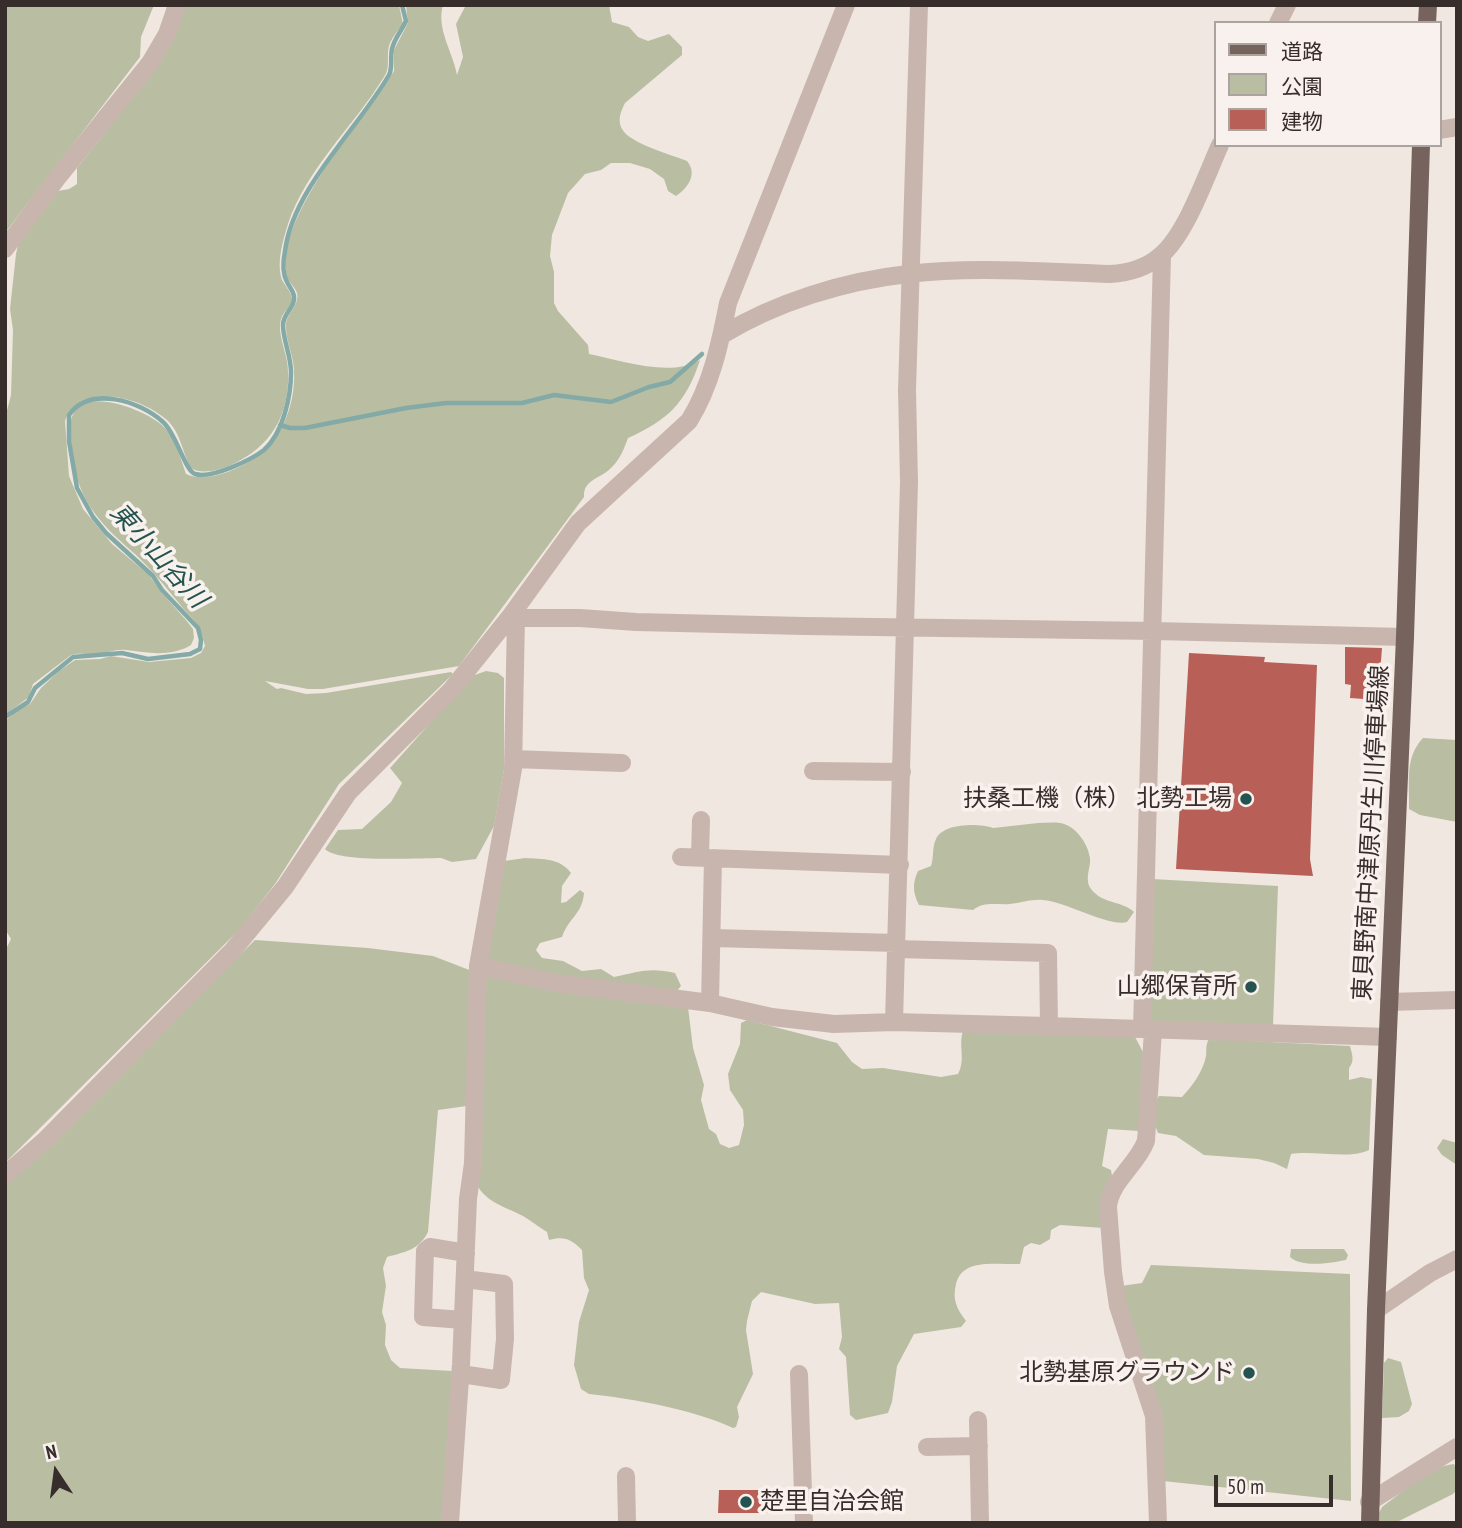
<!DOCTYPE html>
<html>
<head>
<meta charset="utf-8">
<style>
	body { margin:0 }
	#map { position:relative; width:1462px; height:1528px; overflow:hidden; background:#f1e7e1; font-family:"PT Sans Narrow","Noto Sans JP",sans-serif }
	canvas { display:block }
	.frame { position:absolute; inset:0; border:7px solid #372d2b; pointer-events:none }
	.legend { position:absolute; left:1214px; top:21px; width:228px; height:126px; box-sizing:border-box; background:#f8f1ed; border:2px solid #aba39f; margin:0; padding:9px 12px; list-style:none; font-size:21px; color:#372d2b }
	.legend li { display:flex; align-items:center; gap:14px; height:35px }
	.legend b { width:35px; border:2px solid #aba39f }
	.north { position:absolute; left:21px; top:1437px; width:70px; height:70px; -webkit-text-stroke:5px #f8f1ed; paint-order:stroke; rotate:347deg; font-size:19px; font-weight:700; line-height:28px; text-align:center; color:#372d2b }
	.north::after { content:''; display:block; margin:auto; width:24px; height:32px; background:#372d2b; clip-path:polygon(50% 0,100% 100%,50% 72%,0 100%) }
	.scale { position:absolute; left:1214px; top:1475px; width:119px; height:32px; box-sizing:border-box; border:4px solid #372d2b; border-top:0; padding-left:9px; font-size:21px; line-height:24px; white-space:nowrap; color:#372d2b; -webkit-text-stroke:5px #f8f1ed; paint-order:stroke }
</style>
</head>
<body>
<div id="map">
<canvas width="1462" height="1528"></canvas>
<div class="frame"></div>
<ul class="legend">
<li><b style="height:9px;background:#77635e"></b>道路</li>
<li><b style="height:19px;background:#b9bea2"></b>公園</li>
<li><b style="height:19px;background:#b86057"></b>建物</li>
</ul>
<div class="north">N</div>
<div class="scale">50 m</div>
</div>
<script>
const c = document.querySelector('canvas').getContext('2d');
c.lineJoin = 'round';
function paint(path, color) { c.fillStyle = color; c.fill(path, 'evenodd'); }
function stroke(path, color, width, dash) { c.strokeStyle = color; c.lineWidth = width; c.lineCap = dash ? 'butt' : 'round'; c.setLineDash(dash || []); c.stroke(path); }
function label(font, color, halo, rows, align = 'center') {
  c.font = font + ' "PT Sans Narrow","Noto Sans JP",sans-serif'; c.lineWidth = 7; c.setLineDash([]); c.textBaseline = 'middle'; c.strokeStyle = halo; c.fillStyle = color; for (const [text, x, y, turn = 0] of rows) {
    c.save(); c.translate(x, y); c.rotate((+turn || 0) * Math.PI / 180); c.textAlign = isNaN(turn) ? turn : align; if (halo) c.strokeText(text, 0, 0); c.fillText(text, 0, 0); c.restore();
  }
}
paint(new Path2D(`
	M5,5H154L141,37L140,57L5,233Z
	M184,5H399L403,24C398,30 391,39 389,46C386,57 391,67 384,77C354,126 306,169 288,224C283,240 277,261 281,277C283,285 293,292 292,301C290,309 281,312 280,324C279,340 288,355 288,371C290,415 271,447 231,465C220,470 201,475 191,468C182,452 181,433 167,420C142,397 79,380 65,421L69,476L83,509L112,544L149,575L161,592L186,620L193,629L194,638L191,645C171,657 148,653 126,650C116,649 108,653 98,654C89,655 80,652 71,655L33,684L29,697L5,715V418L11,395L13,330L10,309L16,254L19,241L58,191L69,189L77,184V168L152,73Z
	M406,5H443C436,29 453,52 457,75L463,57L456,24L466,5H609L612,22L629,27L638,37L648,41L669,34L682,47V55L625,103C621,111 617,120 622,129C629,143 672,155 687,161C698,174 688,188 676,196L668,191L664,179L650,169L630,163H611L601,170L585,174L568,193L552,235L550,256L554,272V303L558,311L588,345L589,354C621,360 670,378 700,360C686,403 668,420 628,438C624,449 620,459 612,467C601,479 583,479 584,497L459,666L323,689H308L265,681L277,689L281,688L306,694L326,693L451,672L453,674L339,784L275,884L239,930L5,1163V951L11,939L5,929V721L19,709L30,704L41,688L59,671L75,660L100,659L111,656L149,662L191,658L201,653L205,646C199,619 193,622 178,602C164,585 151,569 135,554C99,523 75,498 72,448C71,439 69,429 71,421C78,382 146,410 163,426C176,439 180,457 186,474C202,481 222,475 237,468C277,451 296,412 294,369C293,355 286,341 286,327C285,314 300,306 297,293C295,286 287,282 286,275C284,263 287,244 291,233C313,173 360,125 394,71V50L408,23Z
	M486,671L498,673L504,678V769L494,826L476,859L452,862L441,858C418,858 338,863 325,849L338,830L362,829L391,802L402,783L390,768L472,676Z
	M1423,738L1457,740V822L1420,815L1409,809C1410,783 1404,758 1423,738Z
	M1038,823C1045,823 1053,822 1060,823C1075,825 1088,843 1090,858C1091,868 1084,879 1091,889C1102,904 1123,901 1134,912L1127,922C1108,927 1067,902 1043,900C1032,899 1020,903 1010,904C996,905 984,901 973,910L919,905C913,893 912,884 918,871L931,866C934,857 932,847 936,839C943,823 979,823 993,828Z
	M525,858C543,859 560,858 571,873L562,886L561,903L566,902L580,890L584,893C582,915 569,917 562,937L540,943L536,950L542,958L563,961L582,971L601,969L614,977C638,972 649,967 675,973L681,986L675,993L564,977L487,962L504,861Z
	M1152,879L1278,886L1273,1026L1154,1023L1148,1017Z
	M255,940L368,948L433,956L472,971L467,1106L438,1110L428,1232C419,1250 405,1252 387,1257L383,1268L386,1286L382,1312L386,1325L385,1345L391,1360L400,1368L452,1371L443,1523H5V1184L49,1145Z
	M482,974L688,1007L693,1048L704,1085L701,1100L709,1129L716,1134L720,1144L729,1148L739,1145L744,1125L743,1110L730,1090L728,1074L740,1044L741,1023L747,1020L837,1043L852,1062L862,1069L883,1068L941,1077L958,1074C966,1059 958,1046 963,1031L1134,1035L1143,1052L1139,1131L1108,1129L1102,1166L1111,1170L1112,1176L1104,1228L1060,1225L1051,1230L1050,1239L1040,1245L1031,1243L1024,1247L1020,1264C998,1265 962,1257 956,1284C952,1300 957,1309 966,1321L961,1327L914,1334L897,1366L892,1402L888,1413L856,1420L850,1415L846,1357L839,1349L842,1337L839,1303L815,1304L761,1292L752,1301L747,1321L746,1330L753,1374L737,1407L739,1417L736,1427L733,1428C692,1409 634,1399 589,1394L581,1389L574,1365L579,1322L589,1290L584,1278L582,1250C571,1239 564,1236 549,1240L547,1232C538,1227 532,1221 523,1216C504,1206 483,1202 475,1180Z
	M1209,1039L1350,1046C1352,1054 1355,1061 1349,1068V1080L1361,1077L1372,1079L1369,1150C1348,1160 1315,1150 1291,1154L1287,1169L1274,1163L1258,1159L1204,1155L1176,1136L1158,1133C1153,1121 1152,1107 1159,1096L1182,1097C1192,1086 1203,1072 1206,1056C1207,1049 1205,1046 1209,1039Z
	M1443,1139L1457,1143V1165L1442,1155L1437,1148Z
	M1291,1249H1344L1348,1255L1346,1260C1331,1263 1302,1268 1290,1257Z
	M1151,1265L1350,1274L1351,1501L1163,1481L1121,1286L1142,1283Z
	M1388,1358L1401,1362L1412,1404L1409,1411L1399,1417L1382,1418L1384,1363Z
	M1454,1464L1457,1470V1490L1453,1494L1395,1523H1377L1378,1515L1382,1507C1403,1492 1428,1467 1454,1464Z`), '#b9bea2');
stroke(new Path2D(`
	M280,425L290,428H305L406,408L446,403H522L554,395L611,402L649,387L670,382L702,354
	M5,717L28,702L35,688L73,657L122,653L148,659L190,654L200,649L201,640L198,628L162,590L153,576L106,533L93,517L77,488L69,441V415C90,385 140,401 163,422C176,433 185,471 195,474C212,479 251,460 264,450C283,433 291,397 291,372C291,356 283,340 283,325C283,313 296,307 294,296C293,290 289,287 287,282C282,273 283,261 285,251C293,188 358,129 389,75C393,67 390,58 392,49C394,39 402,30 406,21L402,5`), '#83aaa6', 4.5);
paint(new Path2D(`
	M1345,647L1382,648L1378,700L1350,698L1351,685L1345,684Z
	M1189,653L1265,657L1264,662L1317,665L1310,859L1313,876L1176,869Z
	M719,1490H774V1513H718Z`), '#b86057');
stroke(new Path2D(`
	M1278,23L1287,5
	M1439,130L1457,127
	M5,249L58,177L150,63L167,34L177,5
	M722,335C777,302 844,281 908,274C974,266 1043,272 1110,274C1129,273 1146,268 1160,256C1186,235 1206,176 1220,145
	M509,618H580L636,622L804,626L1154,631L1405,637
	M513,759L622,763
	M813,771L902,772
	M681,857L900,865
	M700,857L701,820
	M713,938L896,943
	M896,949L1048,953L1049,1026
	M478,966L556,983L710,1003L772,1017L834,1024L894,1022L1049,1026L1388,1037
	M1389,1002L1457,1000
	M710,1003L713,858
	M894,1022L909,482L907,390L919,5
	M1142,1029L1162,255
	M1153,1030L1146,1141C1137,1165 1110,1182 1108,1207L1113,1272L1118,1306L1154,1416L1158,1523
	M5,1175L44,1141L233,950L285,887L348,793L452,689L509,618L578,523L689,421C711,386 720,344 728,303L846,5
	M1376,1310L1430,1273L1457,1259
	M463,1320L423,1317L425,1251L430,1247L466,1253
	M461,1374L501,1380L505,1339L504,1284L465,1279
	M799,1374L804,1523
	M978,1420L980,1523
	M927,1447L979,1446
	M626,1476L627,1523
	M1369,1502L1457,1447
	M450,1523L461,1364L468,1199L473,1163L478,966L513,769L516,617`), '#c8b6ae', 18);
stroke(new Path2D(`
	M1427,23L1428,5
	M1370,1523L1376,1310L1405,637L1421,145`), '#77635e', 18);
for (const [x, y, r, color] of [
	[1246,799,7,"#255450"],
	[1251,987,7,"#255450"],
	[1249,1373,7,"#255450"],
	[746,1502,7,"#255450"]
]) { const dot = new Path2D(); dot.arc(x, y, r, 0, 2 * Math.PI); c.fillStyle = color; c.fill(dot); stroke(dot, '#f8f1ed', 2.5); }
label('24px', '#372d2b', '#f8f1ed', [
	["扶桑工機（株） 北勢工場",1232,799],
	["山郷保育所",1237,987],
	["北勢基原グラウンド",1235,1373],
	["楚里自治会館",760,1502,"left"]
], 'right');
label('24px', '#372d2b', '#f8f1ed', [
	["東貝野南中津原丹生川停車場線",1372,833,-87]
]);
label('italic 26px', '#255450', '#f8f1ed', [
	["東小山谷川",158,556,48]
]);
</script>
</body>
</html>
